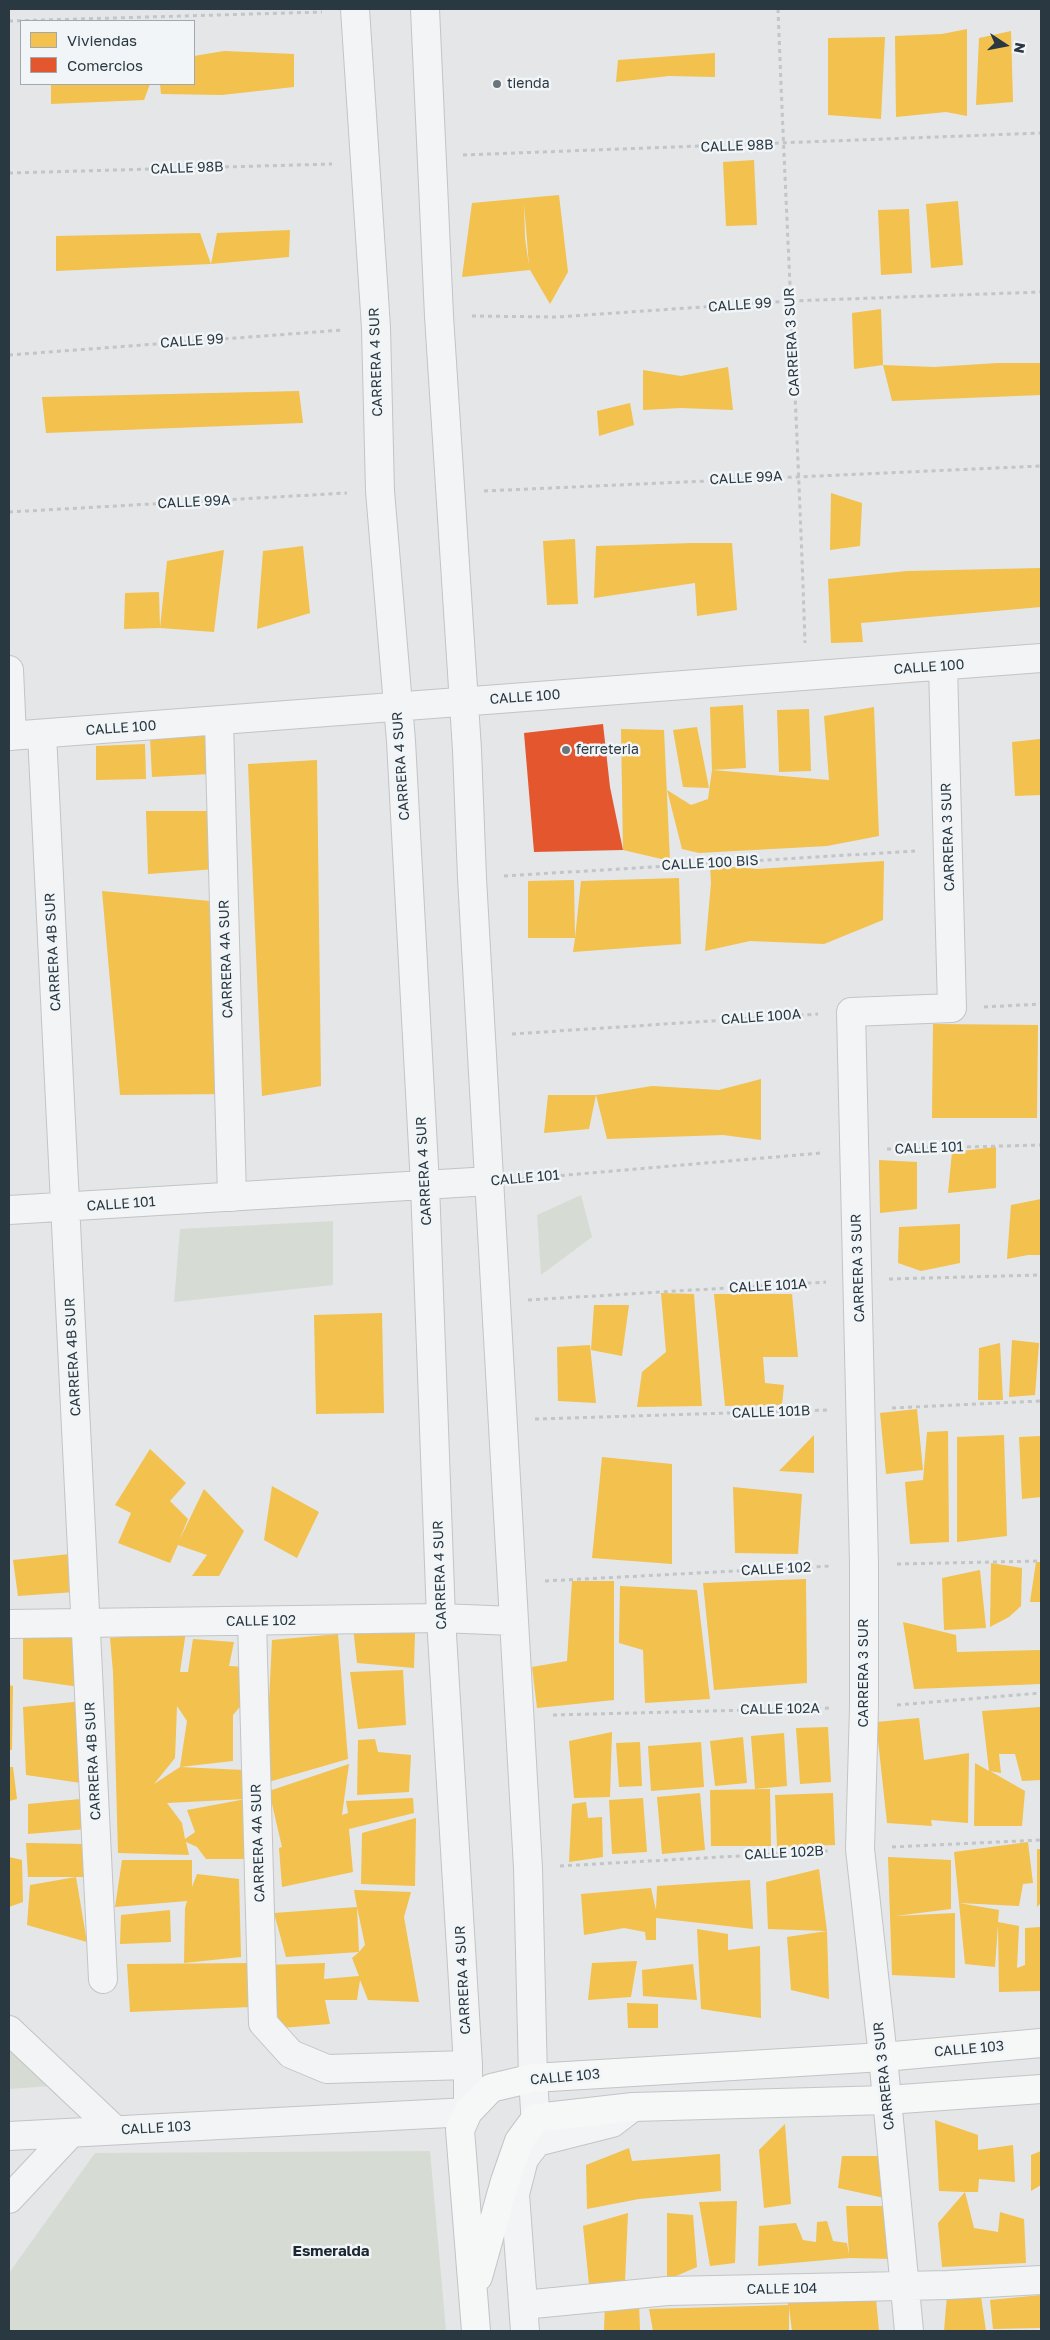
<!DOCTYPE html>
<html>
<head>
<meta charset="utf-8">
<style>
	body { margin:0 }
	#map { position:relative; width:1050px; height:2340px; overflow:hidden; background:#e4e6e8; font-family:"Golos Text",sans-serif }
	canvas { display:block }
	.frame { position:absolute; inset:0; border:10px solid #2a3842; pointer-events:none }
	.legend { position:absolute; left:20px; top:20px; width:175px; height:65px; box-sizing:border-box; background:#f1f5f7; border:1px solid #a1a9af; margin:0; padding:6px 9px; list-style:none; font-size:15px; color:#2a3842 }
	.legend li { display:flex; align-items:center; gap:10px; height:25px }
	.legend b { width:25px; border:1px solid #a1a9af }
	.north { position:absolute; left:980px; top:20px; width:50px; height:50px; -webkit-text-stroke:4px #f1f5f7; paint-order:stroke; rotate:101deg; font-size:14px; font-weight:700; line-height:20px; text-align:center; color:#2a3842 }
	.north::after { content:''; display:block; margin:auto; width:18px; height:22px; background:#2a3842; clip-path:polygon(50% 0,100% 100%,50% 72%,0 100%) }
</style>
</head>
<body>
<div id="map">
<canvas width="1050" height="2340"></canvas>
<div class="frame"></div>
<ul class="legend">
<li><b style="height:14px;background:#f2c14e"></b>Viviendas</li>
<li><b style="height:14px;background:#e4572e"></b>Comercios</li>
</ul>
<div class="north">N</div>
</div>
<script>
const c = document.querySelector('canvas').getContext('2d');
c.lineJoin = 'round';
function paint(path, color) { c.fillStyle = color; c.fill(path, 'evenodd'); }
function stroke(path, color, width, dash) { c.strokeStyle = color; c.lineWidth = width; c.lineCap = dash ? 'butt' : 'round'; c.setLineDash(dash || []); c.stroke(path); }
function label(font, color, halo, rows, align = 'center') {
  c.font = font + ' "Golos Text",sans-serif'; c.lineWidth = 5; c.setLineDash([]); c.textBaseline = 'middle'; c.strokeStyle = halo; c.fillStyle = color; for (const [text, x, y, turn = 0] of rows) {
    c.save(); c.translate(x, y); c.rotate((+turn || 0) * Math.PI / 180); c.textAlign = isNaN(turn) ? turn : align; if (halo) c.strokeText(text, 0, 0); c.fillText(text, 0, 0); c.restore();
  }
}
paint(new Path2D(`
	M581,1195L592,1237L541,1275L537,1215Z
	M333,1221V1285L174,1302L180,1229Z
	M9,2047L51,2086L9,2089Z
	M430,2151L446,2331H9V2273L95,2153Z`), '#d6dcd4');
paint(new Path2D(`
	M967,29V116L946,112L896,117L895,36L942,34Z
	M1011,31L1013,102L976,105L979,38Z
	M885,37L881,119L828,115V38Z
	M224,51L294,54V87L222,95L161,94L160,84H194V56Z
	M715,53V77L669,76L616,82L618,60Z
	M51,84H150L144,100L51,104Z
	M754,160L757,225L726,226L723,162Z
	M559,195L568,272L550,304L530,270L462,277L472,203ZM524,203L529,266L525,238Z
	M958,201L963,265L931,268L926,204Z
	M909,209L912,273L881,275L878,210Z
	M290,230L289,257L211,264L56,271V236L200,233L211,264L217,233Z
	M881,309L883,365L854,369L852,313Z
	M998,363H1041V395L892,401L883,365L934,367Z
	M728,367L733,410L681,408L643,410V370L681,376Z
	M299,391L303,423L46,433L42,397Z
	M630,403L634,425L599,436L597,411Z
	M831,493L862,503L860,546L830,550Z
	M575,539L578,604L547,605L543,541Z
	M693,543H732L737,610L697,616L695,583L594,598L596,546Z
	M303,546L310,613L257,629L263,551Z
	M224,550L214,632L160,628L167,561Z
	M1041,568V607L861,623L863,642L831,643L828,579L907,571Z
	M159,592L160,628L124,629L125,593Z
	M743,705L746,768L712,770L829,780L824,716L874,707L879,836L827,846L699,853L682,849L667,790L691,805L708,799L712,770L710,707Z
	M809,709L811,771L779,772L777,710Z
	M697,727L709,788L683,787L673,730Z
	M621,729L664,730L670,861L623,850Z
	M210,735L211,774L152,777L150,738Z
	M1040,739L1041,795L1015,796L1012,742Z
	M145,744L146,779L96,780V746Z
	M317,760L321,1086L262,1096L248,764Z
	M146,811H214L216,869L148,874Z
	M884,861L883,920L824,944L750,941L705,951L711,883L710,865L757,869Z
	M679,878L681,944L573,952L575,938H528V881L574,880L575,938L581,881Z
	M102,891L210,901L228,1094L120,1095Z
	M933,1024L1038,1025L1037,1118H932Z
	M761,1079V1140L723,1135L607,1139L596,1095L652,1086L719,1090Z
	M548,1095H596L589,1129L544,1133Z
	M996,1147V1188L948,1193L952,1152Z
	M879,1160L917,1162V1209L880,1213Z
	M1041,1199V1255H1028L1007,1259L1011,1205Z
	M960,1224V1263L921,1271L898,1263L899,1227Z
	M661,1293L694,1294L702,1406L637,1407L642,1372L666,1352Z
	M714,1294H792L798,1357H763L765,1383L784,1385L782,1405L725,1406Z
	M594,1305H629L622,1356L591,1350Z
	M382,1313L384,1413L316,1414L314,1315Z
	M1012,1340L1039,1343L1035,1395L1009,1397Z
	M1000,1343L1003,1400H978L979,1348Z
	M590,1345L596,1403L558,1401L557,1347Z
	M917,1409L923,1470L886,1474L880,1413Z
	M948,1431L949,1542L910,1544L905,1482L923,1480L927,1432Z
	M814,1435V1473L779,1471Z
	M1004,1435L1007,1536L957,1542V1437Z
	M1041,1436V1497L1022,1499L1019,1437Z
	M150,1449L186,1483L170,1501L188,1519L179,1541L204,1489L244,1531L219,1576H192L207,1555L178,1545L170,1563L118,1543L131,1513L115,1505Z
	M602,1457L672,1464V1564L592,1558Z
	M272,1486L319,1512L297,1558L264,1540Z
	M733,1487L802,1494L798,1554L735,1553Z
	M70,1554L75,1592L18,1596L13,1560Z
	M1036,1562H1041V1602H1030Z
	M991,1563L1022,1568L1021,1606L1009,1617L990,1627Z
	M980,1570L986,1628L944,1630L942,1578Z
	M806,1579L807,1683L714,1690L703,1583Z
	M572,1581H614V1700L537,1708L532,1667L567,1661Z
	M620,1586L697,1590L710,1699L645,1703L643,1650L619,1643Z
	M903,1622L956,1635L957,1652L1041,1650V1684L914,1689Z
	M353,1627L415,1632L414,1668L357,1663Z
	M23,1631L82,1632L87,1688L23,1679Z
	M186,1631L180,1672H188L193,1639L234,1642L229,1666L249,1667V1696L233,1715V1761L180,1767L244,1770L246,1799L167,1803L182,1823L185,1839L195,1832L187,1810L246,1799L254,1859H206L197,1847L186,1842L189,1855L118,1853L113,1672L110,1638ZM177,1706L187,1721L180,1767L154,1784L175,1758Z
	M338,1634L348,1759L265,1783L272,1640Z
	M403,1670L406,1725L358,1729L350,1672Z
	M9,1685L13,1686L12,1750H9Z
	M84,1701L88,1784L26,1775L23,1707Z
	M1041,1707V1780L1022,1781L1015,1754H999L1001,1773L990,1771L1025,1791L1022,1826H974L975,1763L989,1771L982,1711Z
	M919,1718L924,1760L969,1753L968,1823L931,1820L932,1826L887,1823L876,1722Z
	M828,1727L831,1782L800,1784L796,1728Z
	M612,1732L610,1797L574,1798L569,1741Z
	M784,1733L787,1786L755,1789L751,1736Z
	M743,1737L747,1783L715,1786L710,1741Z
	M375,1739L378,1752L411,1755L409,1792L357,1795L358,1740Z
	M640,1742L642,1786L619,1787L616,1743Z
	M701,1742L704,1787L651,1791L648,1746Z
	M349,1764L342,1815L348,1813L346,1801L413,1798L414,1813L349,1829L353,1872L282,1887L279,1848L282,1847L269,1791Z
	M9,1767H13L17,1799L9,1801Z
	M770,1789L771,1846H711L710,1790Z
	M700,1793L705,1850L662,1854L657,1797Z
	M833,1793L835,1845L777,1847L775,1795Z
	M91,1798L87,1829L28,1834V1804Z
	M643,1798L647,1852L612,1854L609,1800Z
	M586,1802L588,1818L602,1817L603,1857L569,1862L572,1804Z
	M416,1818L415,1886L361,1884L362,1833Z
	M1028,1842L1033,1883L1023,1884L1019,1906L959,1903L954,1852Z
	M26,1843L86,1844L91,1877H28Z
	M1037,1849H1041V1903L1037,1907Z
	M9,1857L22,1860L23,1902L9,1907Z
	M888,1857L951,1860V1909L895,1916L955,1913V1978L892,1975Z
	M122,1860H192V1887L197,1874L239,1879L241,1957L184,1963L185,1908L187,1901L115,1907Z
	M819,1869L827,1931L829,1999L791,1990L787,1937L827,1931L768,1929L766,1882Z
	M76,1877L87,1942L27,1925L30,1885Z
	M750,1880L753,1929L656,1918V1940H646L645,1932L624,1928L584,1935L581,1894L651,1888L656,1910L657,1886Z
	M354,1890L411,1892L404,1917L419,2002L368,2000L360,1980L357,2000H325L330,2024L281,2028L264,1965L325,1963L324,1979L359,1976L352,1958L359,1952L286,1957L274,1913L357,1907ZM357,1907L365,1945L359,1952Z
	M959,1903L999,1910L998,1922L1019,1926L1017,1968L1025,1965V1928L1041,1927V1991L999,1992L998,1925L995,1967L965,1964Z
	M170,1910L171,1942L120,1944L121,1915Z
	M697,1929L728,1934V1950L760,1946L761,2018L701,2009Z
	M637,1961L631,1997L588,2000L592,1963Z
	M257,1963L251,2007L130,2012L127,1964Z
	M693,1964L697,2000L643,1996L642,1970Z
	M627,2003L658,2004V2028H628Z
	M935,2120L978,2135V2150L1013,2145L1015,2182L979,2179L978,2192H965L974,2228L998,2232L1000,2212L1024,2219L1026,2263L942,2267L938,2223L965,2192L939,2191Z
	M785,2124L791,2204L764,2208L759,2150Z
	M629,2148L632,2161L720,2154L721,2191L639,2199L587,2209L586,2165Z
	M1041,2151V2185L1031,2191V2155Z
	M842,2156H884L889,2199L838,2188Z
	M737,2201L735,2263L710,2266L699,2202Z
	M846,2206H893L894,2259L849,2258L758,2266L759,2226L796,2223L803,2240L816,2242L817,2222L827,2221L833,2241L847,2243L849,2255Z
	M628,2213L625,2282L589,2284L583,2226Z
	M667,2213L693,2215L697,2267L667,2280Z
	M875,2288L879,2331H792L789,2307V2331H653L649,2309L788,2305L787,2291Z
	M980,2290L986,2331H944L947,2295Z
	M1041,2295V2328L993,2329L990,2300Z
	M639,2301L640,2331H604L605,2303Z`), '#f2c14e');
paint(new Path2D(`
	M603,724L610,787L623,850L534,852L524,733Z`), '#e4572e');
const street = new Path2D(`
	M425,9L439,316L467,750L472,878L528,1868L533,2078L537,2142
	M9,670L12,736
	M219,721L232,1197
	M42,734L103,1979
	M9,736L1041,658
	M9,1210L490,1181
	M252,1621L263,2023L291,2054L327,2069L468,2065
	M9,1624L441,1618L513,1621
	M9,2030L115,2130
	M9,2136L468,2112V2065L441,1618L425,1185L401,741L380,491L376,328L355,9
	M9,2199L71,2133
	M523,2305L667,2291L948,2285L1041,2280
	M525,2331L515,2194L524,2159L537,2142L612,2123L633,2107
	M909,2331L883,2057L860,1849L864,1707V1564L851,1012L952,1008L943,666`);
const secondary = new Path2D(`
	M478,2277L505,2181L519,2141L536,2118L633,2107L887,2100L1041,2089
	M476,2331L460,2130L468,2112L491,2088L533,2078L883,2057L1041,2043`);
stroke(street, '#c2c4c6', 30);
stroke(secondary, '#c2c4c6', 30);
stroke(new Path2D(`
	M778,9C786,220 798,431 805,643
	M9,21L322,12
	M463,155L1041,133
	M9,173L332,164
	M472,316L557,317L789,301L1041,292
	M9,355L343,330
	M484,491L1041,466
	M9,512L347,493
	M504,876L915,851
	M984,1007L1041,1004
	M512,1034L818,1014
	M887,1149L1041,1145
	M521,1179L821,1153
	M889,1279L1041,1275
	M528,1300L826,1282
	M892,1408L1041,1401
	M535,1419L828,1410
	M897,1564L1041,1561
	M545,1581L831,1566
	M897,1705L1041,1693
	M553,1715L831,1708
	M892,1847L1041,1840
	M560,1866L828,1851`), '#c2c6c8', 3, [4, 4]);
stroke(street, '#f2f4f5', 28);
stroke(secondary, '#f6f7f7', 28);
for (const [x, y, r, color] of [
	[497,84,5,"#6b757c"],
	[566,750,5,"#6b757c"]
]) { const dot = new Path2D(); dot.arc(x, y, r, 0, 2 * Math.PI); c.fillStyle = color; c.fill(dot); stroke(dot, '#f1f5f7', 2); }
label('14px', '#2a3842', '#f1f5f7', [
	["tienda",507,84],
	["ferreteria",576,750]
], 'left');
label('14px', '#2a3842', '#f1f5f7', [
	["CALLE 98B",737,146,-2],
	["CALLE 98B",187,168,-2],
	["CALLE 99",740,305,-4],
	["CALLE 99",192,341,-4],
	["CARRERA 3 SUR",792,342,-93],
	["CARRERA 4 SUR",376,362,-92],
	["CALLE 99A",746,478,-3],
	["CALLE 99A",194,502,-3],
	["CALLE 100",929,667,-4],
	["CALLE 100",525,697,-4],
	["CALLE 100",121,728,-4],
	["CARRERA 4 SUR",401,766,-94],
	["CARRERA 3 SUR",948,837,-92],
	["CALLE 100 BIS",710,863,-3],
	["CARRERA 4B SUR",53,952,-93],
	["CARRERA 4A SUR",226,959,-92],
	["CALLE 100A",761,1017,-4],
	["CALLE 101",929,1148,-2],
	["CARRERA 4 SUR",424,1171,-93],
	["CALLE 101",525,1178,-5],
	["CALLE 101",121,1204,-4],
	["CARRERA 3 SUR",858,1268,-92],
	["CALLE 101A",768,1286,-3],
	["CARRERA 4B SUR",73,1357,-93],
	["CALLE 101B",771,1412,-2],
	["CALLE 102",776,1569,-3],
	["CARRERA 4 SUR",440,1575,-92],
	["CALLE 102",261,1621,-1],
	["CARRERA 3 SUR",864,1673,-90],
	["CALLE 102A",780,1709,-1],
	["CARRERA 4B SUR",93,1761,-93],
	["CARRERA 4A SUR",258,1843,-92],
	["CALLE 102B",784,1853,-3],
	["CARRERA 4 SUR",463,1980,-93],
	["CALLE 103",969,2049,-5],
	["CARRERA 3 SUR",884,2076,-96],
	["CALLE 103",565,2077,-5],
	["CALLE 103",156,2128,-3],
	["CALLE 104",782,2289,-1]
]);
label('bold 15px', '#1c2932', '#f1f5f7', [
	["Esmeralda",331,2251]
]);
</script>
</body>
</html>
